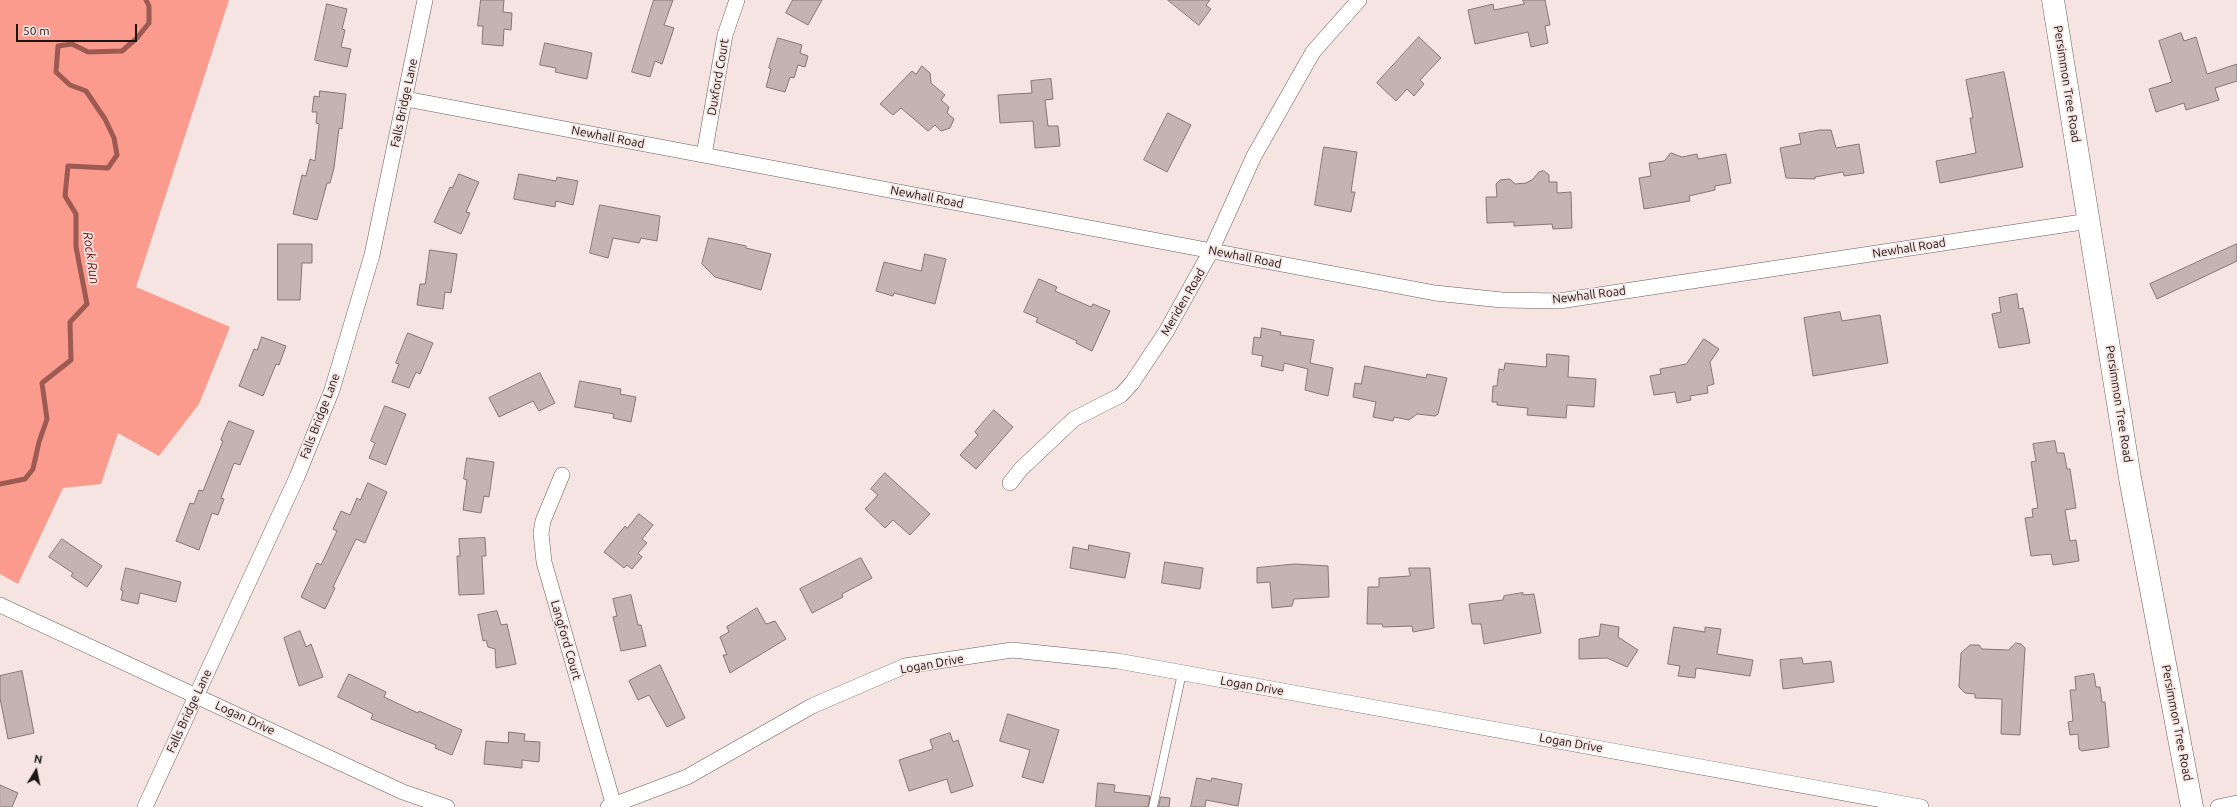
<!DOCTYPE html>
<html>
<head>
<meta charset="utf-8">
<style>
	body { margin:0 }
	#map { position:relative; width:2237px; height:807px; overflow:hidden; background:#f5e4e1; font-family:Ubuntu,sans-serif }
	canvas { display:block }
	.north { position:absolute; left:16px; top:751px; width:40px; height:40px; -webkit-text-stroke:3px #f5e4e1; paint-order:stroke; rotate:10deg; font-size:11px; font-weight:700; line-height:16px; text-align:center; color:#1b1514 }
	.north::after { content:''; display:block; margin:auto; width:14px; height:18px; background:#1b1514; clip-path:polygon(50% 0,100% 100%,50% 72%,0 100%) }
	.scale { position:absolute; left:16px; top:24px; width:121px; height:18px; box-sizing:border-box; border:2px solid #1b1514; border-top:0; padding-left:5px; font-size:12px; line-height:14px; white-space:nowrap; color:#1b1514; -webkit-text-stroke:3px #f5e4e1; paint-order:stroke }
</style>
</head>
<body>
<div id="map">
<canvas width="2237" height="807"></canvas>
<div class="north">N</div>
<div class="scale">50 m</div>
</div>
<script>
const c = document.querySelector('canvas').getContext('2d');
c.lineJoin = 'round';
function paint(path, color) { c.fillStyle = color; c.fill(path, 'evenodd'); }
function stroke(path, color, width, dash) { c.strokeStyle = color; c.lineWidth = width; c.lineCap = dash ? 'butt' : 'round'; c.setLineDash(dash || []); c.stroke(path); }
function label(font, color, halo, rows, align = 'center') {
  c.font = font + ' Ubuntu,sans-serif'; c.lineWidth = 3.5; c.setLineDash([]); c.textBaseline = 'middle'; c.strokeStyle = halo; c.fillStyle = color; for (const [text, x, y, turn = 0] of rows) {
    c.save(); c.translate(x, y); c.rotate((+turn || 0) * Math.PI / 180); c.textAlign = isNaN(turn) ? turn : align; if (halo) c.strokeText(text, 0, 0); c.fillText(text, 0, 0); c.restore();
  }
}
paint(new Path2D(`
	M0,0H229L136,287L230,327L199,404L159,456L118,433L101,484L63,488L18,584L0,574Z`), '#fb9b8e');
stroke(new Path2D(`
	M0,484L25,479L33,469L39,442L47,419L42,383L71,360L70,322L87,304L76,247V214L65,196L68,166L108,168L117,155L114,138L105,119L86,91L70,85L56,72L58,46L72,44L88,52L122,51L137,38L149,23V6L146,0`), '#9c5a52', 5);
const building = new Path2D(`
	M481,0H504L503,12L512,13L511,30L504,29L503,46L482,44L483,26H478Z
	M654,0H673L664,25L674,28L662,64L655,61L650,77L632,72Z
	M793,0H822L808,25L786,13Z
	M1168,0H1210L1206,5L1211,9L1199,25Z
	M1523,0H1545L1550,25L1545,26L1548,43L1531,47L1528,32L1475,44L1468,10L1493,4L1494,10L1524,4Z
	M327,4L347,9L342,29L345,30L341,47L351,49L347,67L315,60Z
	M2181,33L2184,41L2196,37L2207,74L2237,64V81L2215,88L2219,100L2186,110L2184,103L2156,112L2149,89L2172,82L2159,41Z
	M1419,37L1441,58L1420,80L1424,84L1414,96L1407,89L1396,101L1377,83Z
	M778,38L802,45L800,53L808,56L805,67L798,65L794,78L790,77L785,92L766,87L771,69L769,68Z
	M545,43L592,53L587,79L555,72L556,68L540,65Z
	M922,66L930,73L931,83L945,95L941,100L949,107L947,113L954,119L950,128L941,131L935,125L928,131L901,108L893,115L880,104L912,71L916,74Z
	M2004,72L2023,167L1940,183L1936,161L1976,153L1970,118H1973L1966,80Z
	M1051,79L1053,99L1045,100L1048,126H1058L1060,146L1035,148L1033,121L1000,123L998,95L1032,93L1031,81Z
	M320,91L346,94L342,129L339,128L334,168L330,183H327L317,220L293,214L302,175L306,176L310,159L315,161L319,124L316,123L317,112H312L314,96L319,97Z
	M1168,113L1191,125L1167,172L1144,160Z
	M1820,130H1831L1836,148L1859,144L1864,173L1844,176L1843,172L1815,177V179L1786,178L1780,148L1801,144L1799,134Z
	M1324,147L1357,152L1351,192H1355L1351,212L1315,205Z
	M1671,153L1682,157L1697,154L1698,159L1726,154L1731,183L1715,186V190L1689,196L1690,201L1644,209L1639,178L1651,176L1649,163L1664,161Z
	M1544,171L1549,175V182H1557V193L1571,192L1572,228L1553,229L1552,224L1514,226V222L1487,223L1486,197H1497L1496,184L1500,180L1510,179L1515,184L1526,183L1532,180L1539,172Z
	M459,174L479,182L466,212L470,213L461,234L434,222L450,187L452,188Z
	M519,174L556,181L557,177L578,181L573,205L556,201L555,207L514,199Z
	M600,205L660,216L657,241L641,238L639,243L613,238L608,258L590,253Z
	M709,238L746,246V248L771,254L761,290L715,277L702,264Z
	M278,244H312V263H302L300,300H278Z
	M2237,244V261L2157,299L2150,284Z
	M430,250L457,254L451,293L445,292L443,309L417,305L420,284H425Z
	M925,254L946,259L935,304L894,293L893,296L876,291L884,262L921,271Z
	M1039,279L1057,287L1055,291L1091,307L1093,304L1110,311L1092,351L1076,343L1077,341L1036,322L1038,318L1024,312Z
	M2017,294L2019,309L2023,308L2030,343L1999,348L1992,314L2001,312L1999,298Z
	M1840,312L1842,321L1880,315L1888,363L1813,376L1804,318Z
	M1262,328L1281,332L1280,335L1314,340L1310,363L1333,368L1328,396L1305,390L1308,369L1284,363L1283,371L1261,366L1263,356L1252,354L1254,337L1260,338Z
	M408,333L433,343L420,374L416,372L409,388L392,382L399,364L396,363Z
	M262,337L286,346L279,365L276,364L263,396L239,386L254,349L257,350Z
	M1704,339L1719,349L1710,362L1714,384L1707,386L1708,393L1690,396L1691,400L1677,403L1675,392L1654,395L1650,376L1661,374L1660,369L1686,364Z
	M1547,354L1569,356L1568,377L1596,379L1594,407L1567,405L1566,418L1527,415L1528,408L1497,405V402H1492L1493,386H1497L1499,369L1504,370L1505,363L1546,367Z
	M1365,366L1426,378L1427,374L1447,378L1438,414L1435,416L1417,414L1409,420L1394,417L1393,421L1373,417L1376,402L1353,397L1355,383L1361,384Z
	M540,373L555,403L539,411L533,401L499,417L489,398Z
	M580,381L621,389L620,394L636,397L631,422L613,418L614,414L575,407Z
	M385,406L406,414L386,465L369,458L375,443L371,441Z
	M994,410L1013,427L976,469L960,455L978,435L975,432Z
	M229,421L254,431L240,465L234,463L221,498L224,499L218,515L212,513L199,550L176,541L190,503L194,504L199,490L203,491L223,441L221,440Z
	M2055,441L2057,453H2064L2067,469H2070L2076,508L2065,510L2070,541L2076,540L2079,561L2053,565L2051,554L2031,556L2025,518L2033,517L2032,509L2038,508L2031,462L2036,461L2033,444Z
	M467,458L494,462L489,497L484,496L481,513L463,510L467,480L464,479Z
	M885,473L930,514L910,535L893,520L885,528L865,509L878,495L871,489Z
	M368,483L387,492L365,543L356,539L333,587L335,588L325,609L301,597L317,563L321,565L337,531L333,529L341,511L350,515L357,498L360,500Z
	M639,514L653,525L642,539L647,543L638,553L642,557L632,569L627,565L624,568L604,552L625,526L627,528Z
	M485,538L486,556H482L484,594L459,595L457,556H460L459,539Z
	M62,539L102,566L87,587L71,576L73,573L49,557Z
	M1089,545L1130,553L1125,578L1070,568L1073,547L1088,550Z
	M861,558L872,578L842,594L843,597L812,613L800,589Z
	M1165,562L1203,568L1200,589L1162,583Z
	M1295,564L1328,566L1329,597L1294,599L1292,606L1272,608L1270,582L1257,583V568Z
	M126,568L181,582L176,602L140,593L138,604L121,600L123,591L121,590Z
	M1409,568H1430L1434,628L1413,632L1412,626L1383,627L1382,624H1367L1368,587H1379V578L1410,576Z
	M1523,593V595L1534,594L1541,633L1484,644L1481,624H1472L1469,604L1503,600L1504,596Z
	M631,595L638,625H641L646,646L621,651L613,617L617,616L613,599Z
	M757,608L766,624L775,621L786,639L730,673L723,655H727L720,637L729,632L727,627Z
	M497,611L501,625L507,624L516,664L496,668L495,649L488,647L486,640L483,641L478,615Z
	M1601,624L1619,627L1618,637L1638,650L1627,667L1607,658L1579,659V639L1599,636Z
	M1674,627L1705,632V627L1721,629L1717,654L1753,660L1750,676L1696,668L1695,678L1678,676L1680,666L1668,664Z
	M300,631L306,647L311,644L323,677L299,686L284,638Z
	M2016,643L2021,644L2025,648L2020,735L2001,734L2002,699L1975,698V694L1965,693L1959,687L1961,653L1970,645H1979L1982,649L2008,650Z
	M1802,658L1803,664L1831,661L1834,682L1783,689L1780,660Z
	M660,665L685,718L667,727L649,695L638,700L629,681Z
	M22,671L34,733L8,739L0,698V676Z
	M349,674L386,692L384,697L418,713L419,711L462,730L452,755L435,748L436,745L371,719L373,714L338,697Z
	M2094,674L2096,687H2100L2102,702H2105L2109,747L2082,751L2079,749L2078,734L2070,735L2068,722L2073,721L2070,690H2076L2075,677Z
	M1008,714L1059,730L1043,783L1022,777L1030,750L1000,741Z
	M509,732L525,734L524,741L540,742L539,762L522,760V768L484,764L486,741L508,743Z
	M950,733L953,742L958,740L973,786L951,793L947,779L909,791L899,760L933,749L930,740Z
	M1197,778L1211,781L1212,778L1242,784L1238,806L1206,800L1205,807H1191Z
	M1098,783L1115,785L1114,792L1150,796L1148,807H1096Z
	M0,785L18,793L12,807H0Z
	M1161,797L1170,798L1169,807H1159Z`);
paint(building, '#c4b3b1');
stroke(building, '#857674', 1);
const lane = new Path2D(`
	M1153,807L1182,673`);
const street = new Path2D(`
	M406,99L1435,293L1502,300L1559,301L2089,221
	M704,155L725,35L737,0
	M562,475L543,521L541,533L544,562L614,806
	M1010,483L1021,469L1074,419L1121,395L1132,383L1166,332L1211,251L1254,156L1313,52L1359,0
	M0,605L403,792L447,807
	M145,807L297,477L332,390L372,255L425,0
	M608,807L687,777L812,706L905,666L1012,650L1118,661L1921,807
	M2218,807L2237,803`);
const secondary = new Path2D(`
	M2053,0L2130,478L2192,807`);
stroke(lane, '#6b5d5a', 9);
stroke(street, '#6b5d5a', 16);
stroke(secondary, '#6b5d5a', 23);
stroke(lane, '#fff', 8);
stroke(street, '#fff', 15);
stroke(secondary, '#fff', 22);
label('12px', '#1b1514', '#f5e4e1', [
	["Duxford Court",718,77,-80],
	["Persimmon Tree Road",2067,84,81],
	["Falls Bridge Lane",404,103,-78],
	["Newhall Road",608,137,11],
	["Newhall Road",927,197,11],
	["Newhall Road",1909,248,-9],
	["Newhall Road",1245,257,11],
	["Newhall Road",1589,295,-7],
	["Meriden Road",1183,302,-60],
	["Persimmon Tree Road",2119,404,81],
	["Falls Bridge Lane",320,416,-69],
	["Langford Court",566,640,74],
	["Logan Drive",932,664,-10],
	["Logan Drive",1252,686,10],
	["Falls Bridge Lane",189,711,-65],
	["Logan Drive",245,718,25],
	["Persimmon Tree Road",2177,723,79],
	["Logan Drive",1571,743,10]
]);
label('italic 13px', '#65110d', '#f5e4e1', [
	["Rock Run",91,258,82]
]);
</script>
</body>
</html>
